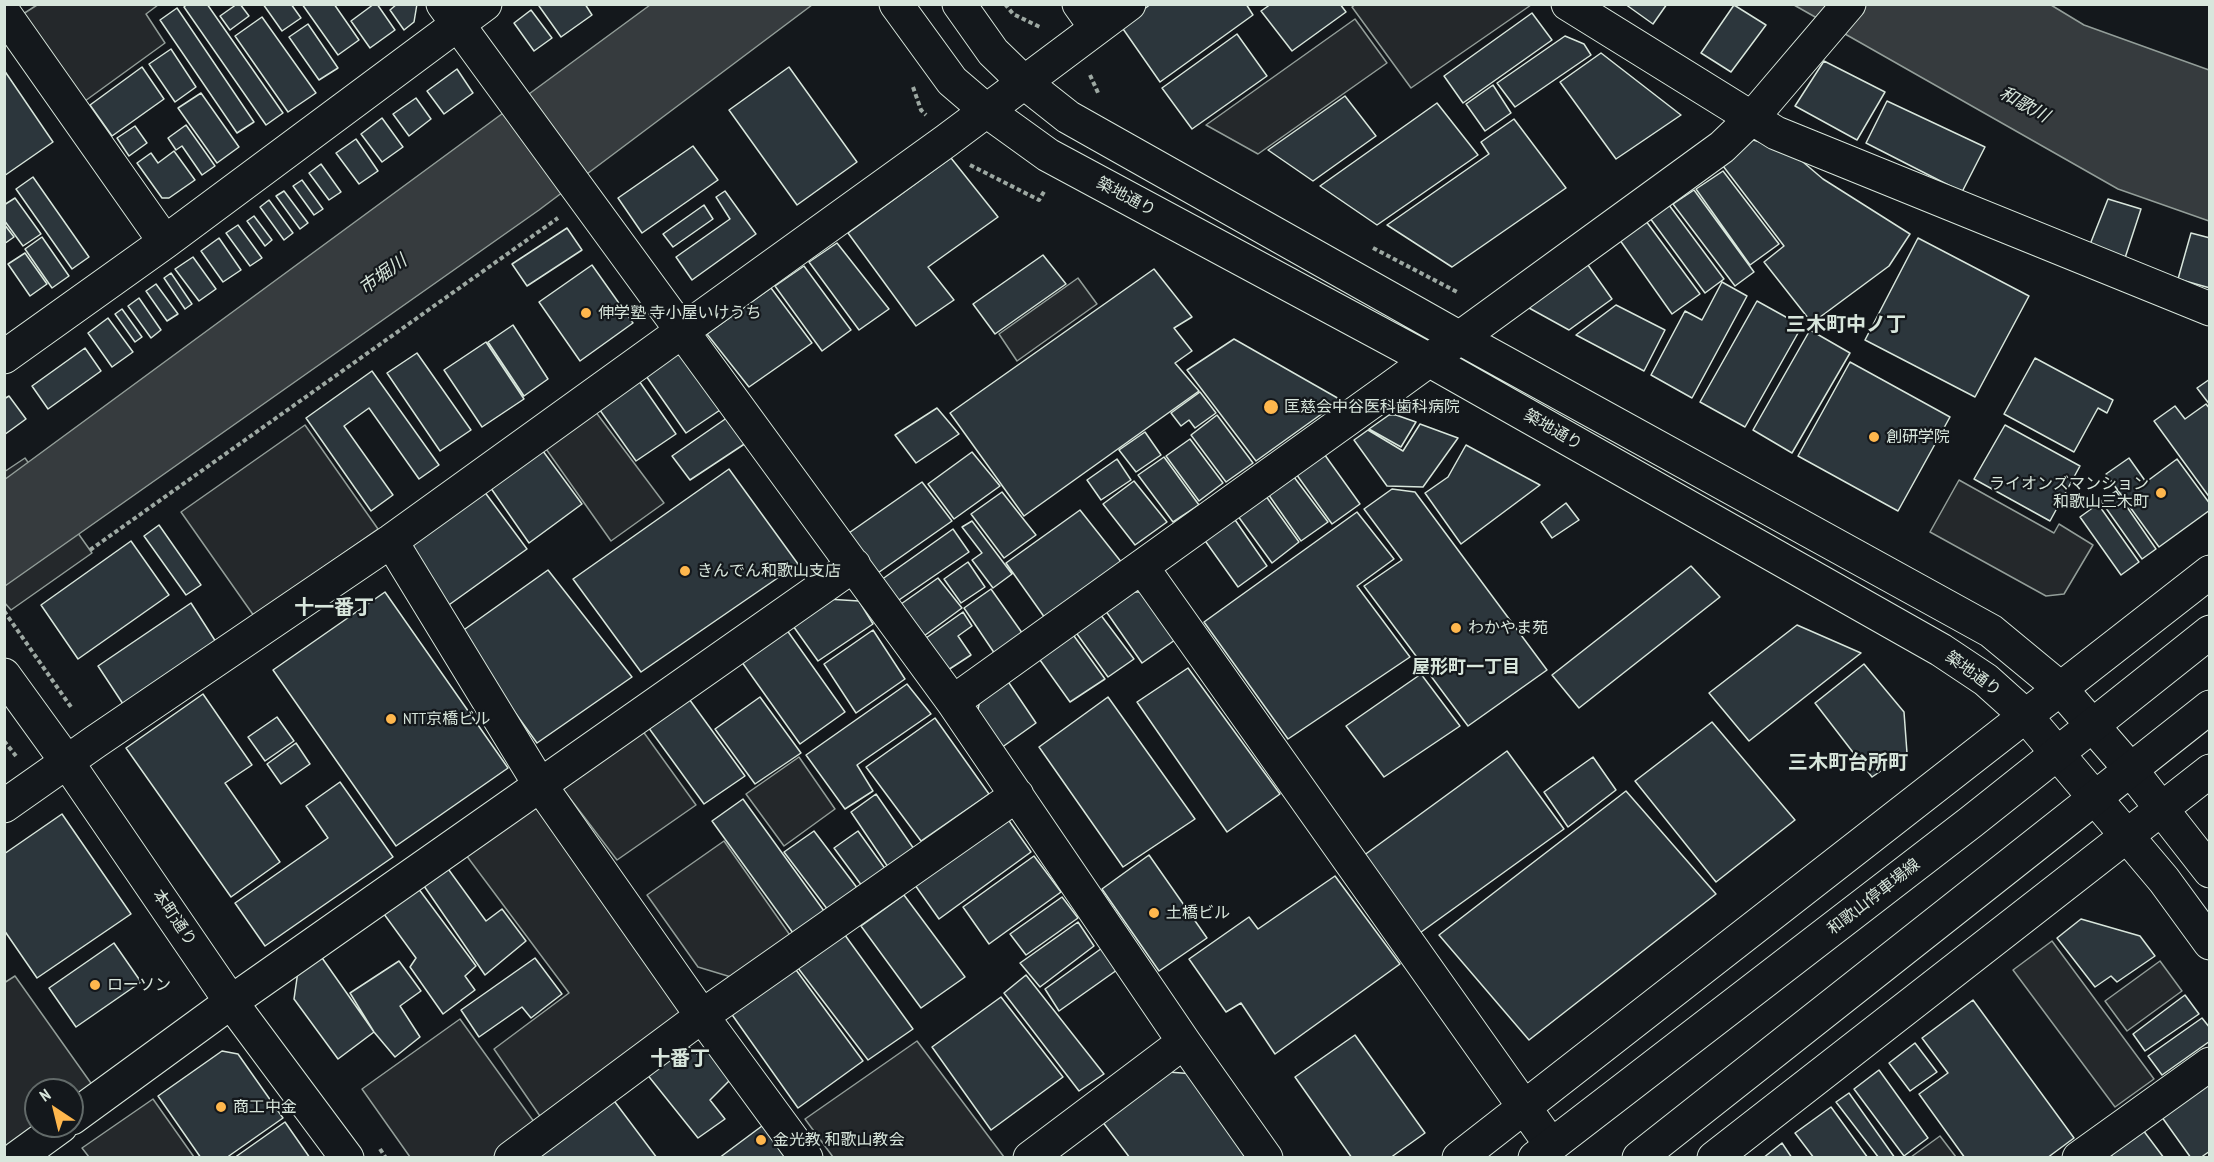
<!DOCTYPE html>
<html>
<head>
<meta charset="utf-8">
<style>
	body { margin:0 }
	#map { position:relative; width:2214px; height:1162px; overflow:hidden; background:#14181c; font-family:"PT Sans Narrow",sans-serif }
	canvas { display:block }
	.frame { position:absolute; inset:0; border:6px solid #d8e6dc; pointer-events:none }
	.north { position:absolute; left:24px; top:1078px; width:60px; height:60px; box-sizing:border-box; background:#14181c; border:2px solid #626a69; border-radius:50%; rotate:325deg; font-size:16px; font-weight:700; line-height:24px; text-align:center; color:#d8e6dc }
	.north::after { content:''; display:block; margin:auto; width:21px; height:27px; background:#ffb74d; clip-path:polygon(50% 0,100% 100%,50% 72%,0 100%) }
</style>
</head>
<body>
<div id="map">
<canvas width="2214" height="1162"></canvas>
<div class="frame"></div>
<div class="north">N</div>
</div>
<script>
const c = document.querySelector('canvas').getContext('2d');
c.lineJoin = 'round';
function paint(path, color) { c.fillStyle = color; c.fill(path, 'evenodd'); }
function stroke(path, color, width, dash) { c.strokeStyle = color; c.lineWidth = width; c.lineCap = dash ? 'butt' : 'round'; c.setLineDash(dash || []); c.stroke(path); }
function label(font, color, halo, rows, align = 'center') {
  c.font = font + ' "PT Sans Narrow","Noto Sans JP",sans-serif'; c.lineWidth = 4.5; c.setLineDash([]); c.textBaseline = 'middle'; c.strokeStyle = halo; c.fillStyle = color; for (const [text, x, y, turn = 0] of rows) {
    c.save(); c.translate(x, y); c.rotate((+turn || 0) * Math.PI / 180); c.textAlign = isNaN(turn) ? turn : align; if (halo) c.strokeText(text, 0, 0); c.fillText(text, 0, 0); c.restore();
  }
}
const parking = new Path2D(`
	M1356,4H1531V5L1411,88L1352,7Z
	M37,5H158L146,14L165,43L85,101L23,14Z
	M1355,19L1387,63L1258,154L1206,125Z
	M1078,278L1097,304L1017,361L999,334Z
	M595,411L664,503L611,541L544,446Z
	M305,425L378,529L254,616L181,512Z
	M25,458L92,553L11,610L4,602V472Z
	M1959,480L2054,533L2059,524L2093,545L2064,594L2046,596L1930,532Z
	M637,723L696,805L617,860L556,780Z
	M799,757L835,809L784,846L746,794Z
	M539,799L692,1014L544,1122L494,1049L569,993L463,851Z
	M724,841L792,938L731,977L698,967L647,895Z
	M2052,941L2154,1079L2115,1107L2013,970Z
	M2160,961L2182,991L2127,1031L2105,1001Z
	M15,976L93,1086L72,1101V1090H36V1126L4,1149V983Z
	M460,1019L537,1126L493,1157H410L362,1089Z
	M917,1041L1004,1157H833L805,1119Z
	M153,1099L194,1157H89L82,1148Z
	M1940,1136L1956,1157H1911Z`);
paint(parking, '#24282b');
stroke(parking, '#939e99', 1.5);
const water = new Path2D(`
	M650,5H812L539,210L5,586L4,480Z
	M1794,5H2051L2084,25L2209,70V221L2118,189Z`);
paint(water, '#363b3e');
stroke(water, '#939e99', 1.5);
const building = new Path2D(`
	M187,4H207L283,113L266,125L184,7Z
	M237,4H240L249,16L230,30L220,16Z
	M263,4H291L301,18L282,31Z
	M302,4H334L359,40L338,55Z
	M374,4H377L395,30L370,48L351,21Z
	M397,4H417L414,22L404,30L390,10Z
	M541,4H585L592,15L561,37L539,6Z
	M1151,4H1246L1253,15L1160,82L1121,26Z
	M1271,4H1340L1346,12L1292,51L1261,11Z
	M1625,4H1667L1653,24Z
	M1734,5L1766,25L1731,72L1701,53Z
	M177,8L254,122L237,133L160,20Z
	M531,10L552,38L534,51L514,23Z
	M1532,13L1552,40L1463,103L1444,76Z
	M262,17L316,93L288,112L235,36Z
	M308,24L338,68L319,80L289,37Z
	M1237,34L1267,76L1192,129L1162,88Z
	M1565,36L1584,44L1591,55L1515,107L1497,83Z
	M171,49L196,87L175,102L149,64Z
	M1601,53L1681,115L1616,159L1560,82Z
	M1824,61L1885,92L1857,140L1795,106Z
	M142,67L164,99L112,136L90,105Z
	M789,67L857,162L797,205L729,110Z
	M457,69L473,93L444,114L427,91Z
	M4,70L53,142L4,176Z
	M1493,85L1511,113L1485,131L1466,104Z
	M201,93L239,147L217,163L178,108Z
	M1345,96L1376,136L1313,181L1268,150Z
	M416,98L431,119L409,136L393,114Z
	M1887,101L1985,147L1962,192L1866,143Z
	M1437,103L1478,155L1377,225L1320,186Z
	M382,118L403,147L382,162L361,134Z
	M1514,119L1566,188L1452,267L1387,225L1489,154L1481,142Z
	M186,125L215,166L202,175L182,146L176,150L168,138Z
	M135,126L147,143L129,156L117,138Z
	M356,139L378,171L359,184L336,153Z
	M1750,139L1790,151L1823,179L1910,234L1889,266L1812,323L1764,262L1784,246L1720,162Z
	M693,146L718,180L642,233L618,198Z
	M174,151L195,180L169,198H162L137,163L151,153L158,163Z
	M951,158L998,217L928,267L954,300L916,326L848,233Z
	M321,164L341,192L329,200L309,173Z
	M1723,171L1779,244L1750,265L1696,189Z
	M33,177L89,257L72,269L16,189Z
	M302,180L323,209L314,215L293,186Z
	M1694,190L1754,272L1735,286L1673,204Z
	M284,191L308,223L300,229L276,196Z
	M725,191L756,234L692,280L676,257L730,219L716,197Z
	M15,198L41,234L23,246L4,220V205Z
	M2108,199L2141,209L2124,261L2089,247Z
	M269,200L293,233L284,240L260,207Z
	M1666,201L1724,279L1705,293L1647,214Z
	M704,205L713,219L673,247L663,234Z
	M254,216L272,240L265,246L247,221Z
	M1643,217L1700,294L1672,314L1617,236Z
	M4,224L14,237L4,244Z
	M238,225L262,258L250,266L226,233Z
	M567,228L582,250L527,286L512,264Z
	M2191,233L2210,238V288L2178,279Z
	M42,237L69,276L52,288L25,249Z
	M219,238L241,270L223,282L201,251Z
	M1918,238L2029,296L1975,397L1865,340Z
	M837,243L889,309L859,330L809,262Z
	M25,253L47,284L30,296L8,264Z
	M1043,255L1066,284L995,334L973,304Z
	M193,257L216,289L199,301L175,269Z
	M1583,258L1612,299L1569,330L1520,303Z
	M592,265L633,323L580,361L539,302Z
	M804,266L851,330L822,351L775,286Z
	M1154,269L1192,317L1174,328L1192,351L1175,363L1199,391L1024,516L950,413Z
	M171,273L192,304L185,309L164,278Z
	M1722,282L1747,296L1692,398L1651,375L1685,311L1702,320Z
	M156,284L178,314L167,321L146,291Z
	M771,288L812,343L749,387L707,334Z
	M139,298L161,330L151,338L128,306Z
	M1757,301L1802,326L1745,427L1700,402Z
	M1616,305L1665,330L1644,371L1576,335Z
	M122,309L142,337L135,342L115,314Z
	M108,318L133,352L112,367L88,333Z
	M513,325L548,379L524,396L488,342Z
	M1810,330L1850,353L1792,453L1753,430Z
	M1234,339L1341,400L1256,461L1187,370Z
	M486,342L524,399L482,427L444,370Z
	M85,348L101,371L48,409L32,386Z
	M417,353L471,430L440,451L387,373Z
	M671,354L690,357L726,406L686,433L644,373Z
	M2035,358L2113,400L2107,413L2098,408L2074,452L2004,414Z
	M1850,362L1950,417L1898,511L1798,456Z
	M372,371L439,465L419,479L369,408L344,426L393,495L371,511L306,418Z
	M637,378L676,434L636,461L597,406Z
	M2210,379V405L2197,388Z
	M1200,392L1216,413L1195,428L1189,420L1181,426L1171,413Z
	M9,396L26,419L4,435V399Z
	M2206,404L2210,409V498L2154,421L2175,406L2185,419Z
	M937,408L959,434L916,463L895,435Z
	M731,415L749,441L690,480L672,456Z
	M1217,415L1253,463L1226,482L1191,435Z
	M1389,415H1396L1416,422L1401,447L1369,429Z
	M1420,424L1458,438L1423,487L1387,486L1354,440L1368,430L1403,451Z
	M2005,425L2080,466L2050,521L1974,479Z
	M1145,432L1161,455L1136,472L1119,450Z
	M1190,439L1223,483L1199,501L1166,456Z
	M1466,445L1540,485L1461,544L1425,493L1448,477Z
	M540,447L582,504L529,543L488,484Z
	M1322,451L1360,504L1332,524L1294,471Z
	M972,452L1000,486L954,519L928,484Z
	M1164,457L1199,505L1173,522L1138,475Z
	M2129,458L2146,482L2177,459L2210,504V510L2159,547L2106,474Z
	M1117,459L1131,480L1101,500L1087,480Z
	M729,469L798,564L641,672L573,579Z
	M1291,473L1328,522L1301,541L1266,491Z
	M1134,481L1167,522L1135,545L1103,504Z
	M922,482L952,521L875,575L846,535Z
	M481,487L527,549L446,607L400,544Z
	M1392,489L1415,492L1547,670L1468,726L1364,586L1402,560L1364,509Z
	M2116,491L2156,549L2142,559L2101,501Z
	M1002,492L1036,535L1004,558L971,514Z
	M1263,492L1299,542L1272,563L1235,512Z
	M1566,503L1579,520L1552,538L1541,522Z
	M2098,504L2139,562L2121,575L2080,517Z
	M1080,510L1122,563L1045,618L1006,563Z
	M1357,512L1394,559L1357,586L1410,657L1288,739L1204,622Z
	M1231,514L1267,566L1238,587L1201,535Z
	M972,521L1012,574L993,588L972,560L982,553L962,527Z
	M159,525L201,585L186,595L144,536Z
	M953,529L969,552L896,602L881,580Z
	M131,541L169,595L78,659L41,605Z
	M968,562L985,587L961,603L944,579Z
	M1691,566L1720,597L1579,708L1552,675Z
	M548,570L632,677L537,743L458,634Z
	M938,578L962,608L924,636L901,604Z
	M991,589L1025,637L997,657L964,608Z
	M385,592L508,768L396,846L273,670Z
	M1125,592H1141L1175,640L1142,663L1103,607Z
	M827,599L859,601L873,624L818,661L791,623Z
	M191,603L216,642L123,704L98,666Z
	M1097,610L1134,659L1108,677L1072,627Z
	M963,612L972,626L958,636L971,655L948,670L926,638Z
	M1797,625L1861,653L1749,741L1709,693Z
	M784,626L845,712L800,744L739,658Z
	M1069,629L1105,679L1070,702L1035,653Z
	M873,630L905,679L856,713L824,664Z
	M1864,664L1904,712L1907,753L1872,777L1815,703Z
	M1188,668L1280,794L1227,832L1137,702Z
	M1421,674L1460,726L1384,777L1346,726Z
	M1007,680L1036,723L1001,748L977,715L980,699Z
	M907,684L931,714L857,765L873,791L845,809L806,755Z
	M684,692L745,776L704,804L643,720Z
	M203,694L252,765L225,783L280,862L231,897L126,748Z
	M760,697L801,753L755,784L715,729Z
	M1108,697L1195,819L1123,867L1039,747Z
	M277,717L294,741L265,761L248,737Z
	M935,718L989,794L921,841L866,767Z
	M1712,722L1795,820L1716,882L1635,781Z
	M296,743L310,764L281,784L267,764Z
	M1507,751L1564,829L1417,935L1363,856Z
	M1593,757L1616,790L1568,827L1544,792Z
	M340,782L393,857L265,946L235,903L328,838L306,806Z
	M1626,791L1716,894L1529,1040L1439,935Z
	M876,794L914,849L888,867L851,812Z
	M743,799L824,911L793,933L712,821Z
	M62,814L131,914L37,978L4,930V854Z
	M1007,818L1031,852L939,919L915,885Z
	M814,831L858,889L828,910L784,852Z
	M858,831L886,870L862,886L834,848Z
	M1149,855L1207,938L1159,971L1102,889Z
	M1034,856L1061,892L989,944L963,907Z
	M446,866L486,921L502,909L526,941L485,975L422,883Z
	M1335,876L1400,964L1275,1054L1241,1003L1226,1012L1189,959L1249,917L1258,929Z
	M418,888L476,966L465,976L475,990L443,1014L410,967L416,958L384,914Z
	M904,895L965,977L921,1008L861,926Z
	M1062,897L1078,918L1026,955L1010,934Z
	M2081,919L2140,936L2155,956L2117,982L2111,976L2095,987L2057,938Z
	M1078,922L1094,946L1040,987L1020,963Z
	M842,931L913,1029L868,1060L795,964Z
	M114,943L141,982L76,1027L49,988Z
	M1102,948L1117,970L1059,1011L1045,989Z
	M320,955L374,1032L338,1059L294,999L298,971Z
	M535,958L562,994L531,1018L522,1007L479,1037L461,1010Z
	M399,961L421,991L400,1006L420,1037L395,1057L374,1032L350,993Z
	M791,963L863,1061L798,1108L728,1009Z
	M1026,975L1104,1074L1079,1091L1004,993Z
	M2185,995L2199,1014L2145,1051L2133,1034Z
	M1001,997L1063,1077L991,1130L932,1047Z
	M1973,1000L2074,1138L2047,1158H1965L1919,1094L1948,1073L1922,1038Z
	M2202,1018L2210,1028V1041L2162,1075L2148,1056Z
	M1355,1035L1425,1133L1390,1158H1352L1295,1077Z
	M1915,1043L1937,1072L1910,1091L1889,1063Z
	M687,1045L698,1055L712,1045L734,1076L710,1100L725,1119L698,1138L646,1073Z
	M222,1051L238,1054L283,1118L226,1158H201L158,1096Z
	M1879,1070L1928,1138L1904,1156L1854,1089Z
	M1168,1072L1195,1074L1255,1158H1130L1102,1121Z
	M2210,1077V1151L2200,1158H2191L2159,1113Z
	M1849,1093L1895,1158H1879L1836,1102Z
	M612,1098L657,1158H529Z
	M1831,1107L1868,1158H1814L1795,1133Z
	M285,1122L310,1158H234Z
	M766,1123L791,1158H719Z
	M2143,1130L2164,1158H2113L2110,1153Z
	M1782,1143L1792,1158H1763Z`);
paint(building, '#2c363c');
stroke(building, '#d8e6dc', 1.5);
const minor = new Path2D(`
	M443,4L953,702L1184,1042L1266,1158
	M896,4L952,81L987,111L1048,155L1429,360L1941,650L1986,680L2025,715L2164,880L2210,943
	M959,4L993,52L1025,83L1068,117L1460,338L1991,631L2060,688L2131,770L2210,871
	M1079,4L1096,28
	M1568,4L1776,133L2210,309
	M4,13L165,242
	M4,357L165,242L485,4
	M391,541L540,785L702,1016L806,1158
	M1142,567L1551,1145
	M4,675L67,762L231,1002L347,1158
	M953,702L1388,390L1722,147L1751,119L1849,4
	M4,806L95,742L391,541L946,141L1129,4
	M72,1118L231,1002L854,565
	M17,1158L61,1126
	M511,1158L702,1016L1017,795
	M1030,1158L1184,1042
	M1459,1158L2210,572
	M1714,1158L2210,771
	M2079,1158L2210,1064`);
const major = new Path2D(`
	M1535,1158L1971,822L2210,632
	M1639,1158L2210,707`);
stroke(minor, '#d8e6dc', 35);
stroke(major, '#d8e6dc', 35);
stroke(new Path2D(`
	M1005,4L1013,14L1042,28
	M1090,75L1099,95
	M913,87L921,110L926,115
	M970,165L1039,200L1045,190
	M1373,248L1459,293
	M90,550L558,218
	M4,611L71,707
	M4,741L16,756
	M380,1149L386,1158`), '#9da8a2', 4, [4.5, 3]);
stroke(minor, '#14181c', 33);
stroke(major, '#14181c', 33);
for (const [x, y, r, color] of [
	[586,313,6,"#ffb74d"],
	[1271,407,8,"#ffb74d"],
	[1874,437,6,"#ffb74d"],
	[2161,493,6,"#ffb74d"],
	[685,571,6,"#ffb74d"],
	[1456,628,6,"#ffb74d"],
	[391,719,6,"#ffb74d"],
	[1154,913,6,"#ffb74d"],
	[95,985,6,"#ffb74d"],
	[221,1107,6,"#ffb74d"],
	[761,1140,6,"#ffb74d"]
]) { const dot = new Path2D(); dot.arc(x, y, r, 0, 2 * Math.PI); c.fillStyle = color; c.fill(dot); stroke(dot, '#14181c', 2); }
label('16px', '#d8e6dc', '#14181c', [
	["築地通り",1126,197,28],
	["築地通り",1553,430,30],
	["築地通り",1973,674,36],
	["和歌山停車場線",1874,897,-38],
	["本町通り",174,918,56]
]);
label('16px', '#d8e6dc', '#14181c', [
	["伸学塾 寺小屋いけうち",598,313],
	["匡慈会中谷医科歯科病院",1284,407],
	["創研学院",1886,437],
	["ライオンズマンション",2149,484,"right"],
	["和歌山三木町",2149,502,"right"],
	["きんでん和歌山支店",697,571],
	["わかやま苑",1468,628],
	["NTT京橋ビル",403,719],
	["土橋ビル",1166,913],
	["ローソン",107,985],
	["商工中金",233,1107],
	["金光教 和歌山教会",773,1140]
], 'left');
label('italic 18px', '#d8e6dc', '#14181c', [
	["和歌川",2024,105,29],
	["市堀川",383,275,-36]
]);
label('bold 18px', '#d8e6dc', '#14181c', [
	["屋形町一丁目",1466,668]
]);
label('bold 20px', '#d8e6dc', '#14181c', [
	["三木町中ノ丁",1846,325],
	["十一番丁",334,608],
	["三木町台所町",1848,763],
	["十番丁",680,1059]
]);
</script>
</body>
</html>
